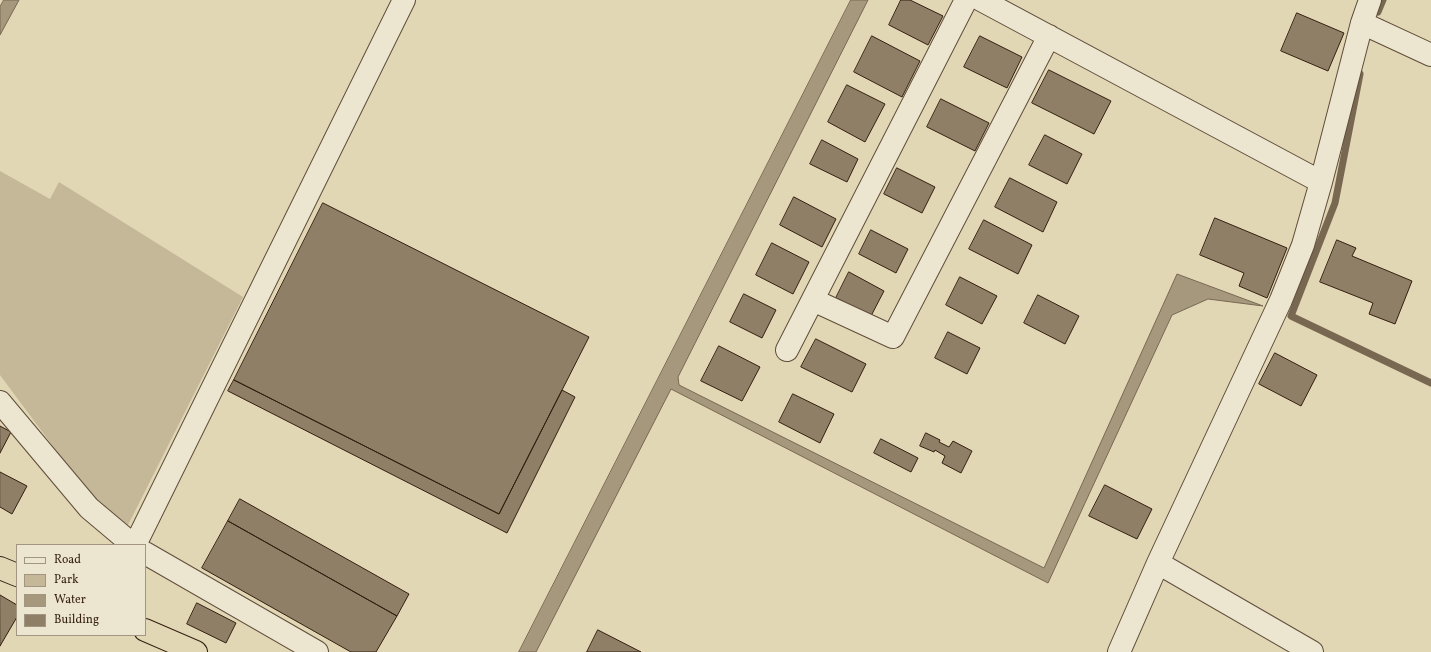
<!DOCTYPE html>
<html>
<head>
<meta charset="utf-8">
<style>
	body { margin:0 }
	#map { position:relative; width:1431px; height:652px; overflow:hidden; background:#e1d7b5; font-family:Vollkorn,serif }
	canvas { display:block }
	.legend { position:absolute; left:16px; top:544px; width:130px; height:92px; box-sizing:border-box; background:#ece5cf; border:1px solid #a29683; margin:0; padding:5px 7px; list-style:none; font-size:12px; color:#341f11 }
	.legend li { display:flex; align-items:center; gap:8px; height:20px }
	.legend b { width:20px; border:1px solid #a29683 }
</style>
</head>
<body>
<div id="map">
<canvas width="1431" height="652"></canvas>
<ul class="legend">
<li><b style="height:5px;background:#ece5cf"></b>Road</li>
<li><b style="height:11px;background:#c4b899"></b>Park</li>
<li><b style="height:11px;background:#a6987d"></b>Water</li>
<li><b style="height:11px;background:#8e7f66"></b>Building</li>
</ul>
</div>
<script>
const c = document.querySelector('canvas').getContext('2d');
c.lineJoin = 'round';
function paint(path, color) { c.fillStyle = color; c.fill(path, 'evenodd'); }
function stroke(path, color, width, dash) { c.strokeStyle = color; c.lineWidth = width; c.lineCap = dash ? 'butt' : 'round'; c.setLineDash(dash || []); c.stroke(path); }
paint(new Path2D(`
	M0,171L50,199L59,182L243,297L127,527L89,495L0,375Z`), '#c4b899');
const water = new Path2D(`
	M4,0H19L0,35V7Z
	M851,0H868L678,377L679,385L1044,568L1177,274L1263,306L1208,299L1172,315L1048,583L671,389L536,652H519Z`);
paint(water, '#a6987d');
stroke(water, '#786852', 1);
stroke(new Path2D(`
	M1378,12L1383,0
	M1360,74L1335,203L1291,316L1431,383`), '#786852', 7);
const building = new Path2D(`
	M901,0H910L943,16L928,45L889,25Z
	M1297,13L1344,33L1328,71L1281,51Z
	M872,36L920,61L902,97L854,72Z
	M980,36L1022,57L1007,88L964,67Z
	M1049,70L1111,101L1094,134L1032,103Z
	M847,85L885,104L865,142L828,122Z
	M941,99L989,123L975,151L927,127Z
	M1045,135L1082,154L1067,184L1029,165Z
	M822,140L858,159L847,182L810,164Z
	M897,168L935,187L922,213L884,194Z
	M1010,178L1057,202L1043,232L995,207Z
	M794,197L836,219L822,247L780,225Z
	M323,203L589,337L499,514L234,380Z
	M1215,218L1287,248L1267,298L1239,286L1244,273L1200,255Z
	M984,220L1032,245L1018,274L969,249Z
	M871,230L908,249L896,273L859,254Z
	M1337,240L1356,248L1352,256L1412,281L1395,324L1369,314L1373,303L1320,282Z
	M772,243L809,262L793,294L756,275Z
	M849,272L884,291L871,316L836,298Z
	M960,277L997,296L982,324L946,305Z
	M744,294L776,310L762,338L730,322Z
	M1038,295L1079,316L1065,344L1024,323Z
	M948,332L980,348L967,374L935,358Z
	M816,339L866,364L852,392L801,367Z
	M719,346L760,367L742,401L701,381Z
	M1275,353L1317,375L1301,406L1259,384Z
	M234,380L499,514L562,390L575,397L507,533L228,391Z
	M793,394L834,414L820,443L779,422Z
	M0,426L11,432L0,453Z
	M926,433L940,440L939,442L949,447L953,441L972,451L961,473L942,463L945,456L935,450L934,452L920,446Z
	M881,439L918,458L911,472L874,453Z
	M0,472L27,486L12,514L0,507Z
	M1105,485L1152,509L1137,539L1089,516Z
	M240,499L409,594L397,616L228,521Z
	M228,521L397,616L376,652H351L202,568Z
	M0,595L17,605V617L0,646Z
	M197,603L236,623L226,643L187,624Z
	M598,630L641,652H587Z`);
paint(building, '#8e7f66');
stroke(building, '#341f11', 1);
const street = new Path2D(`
	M981,0L1321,182
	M1362,23L1431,55
	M813,300L893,337L1049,36
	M787,350L966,0
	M0,402L89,508L133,545
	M135,545L404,0
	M145,553L317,652
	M1158,563L1312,652
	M1119,652L1158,563L1281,300L1303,245L1321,182L1362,23L1370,0`);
const highway = new Path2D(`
	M0,568L17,575
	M145,630L196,652`);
stroke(street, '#5f4d3a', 24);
stroke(highway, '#341f11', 24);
stroke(street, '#ece5cf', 22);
stroke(highway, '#e1d7b5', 22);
</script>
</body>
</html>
